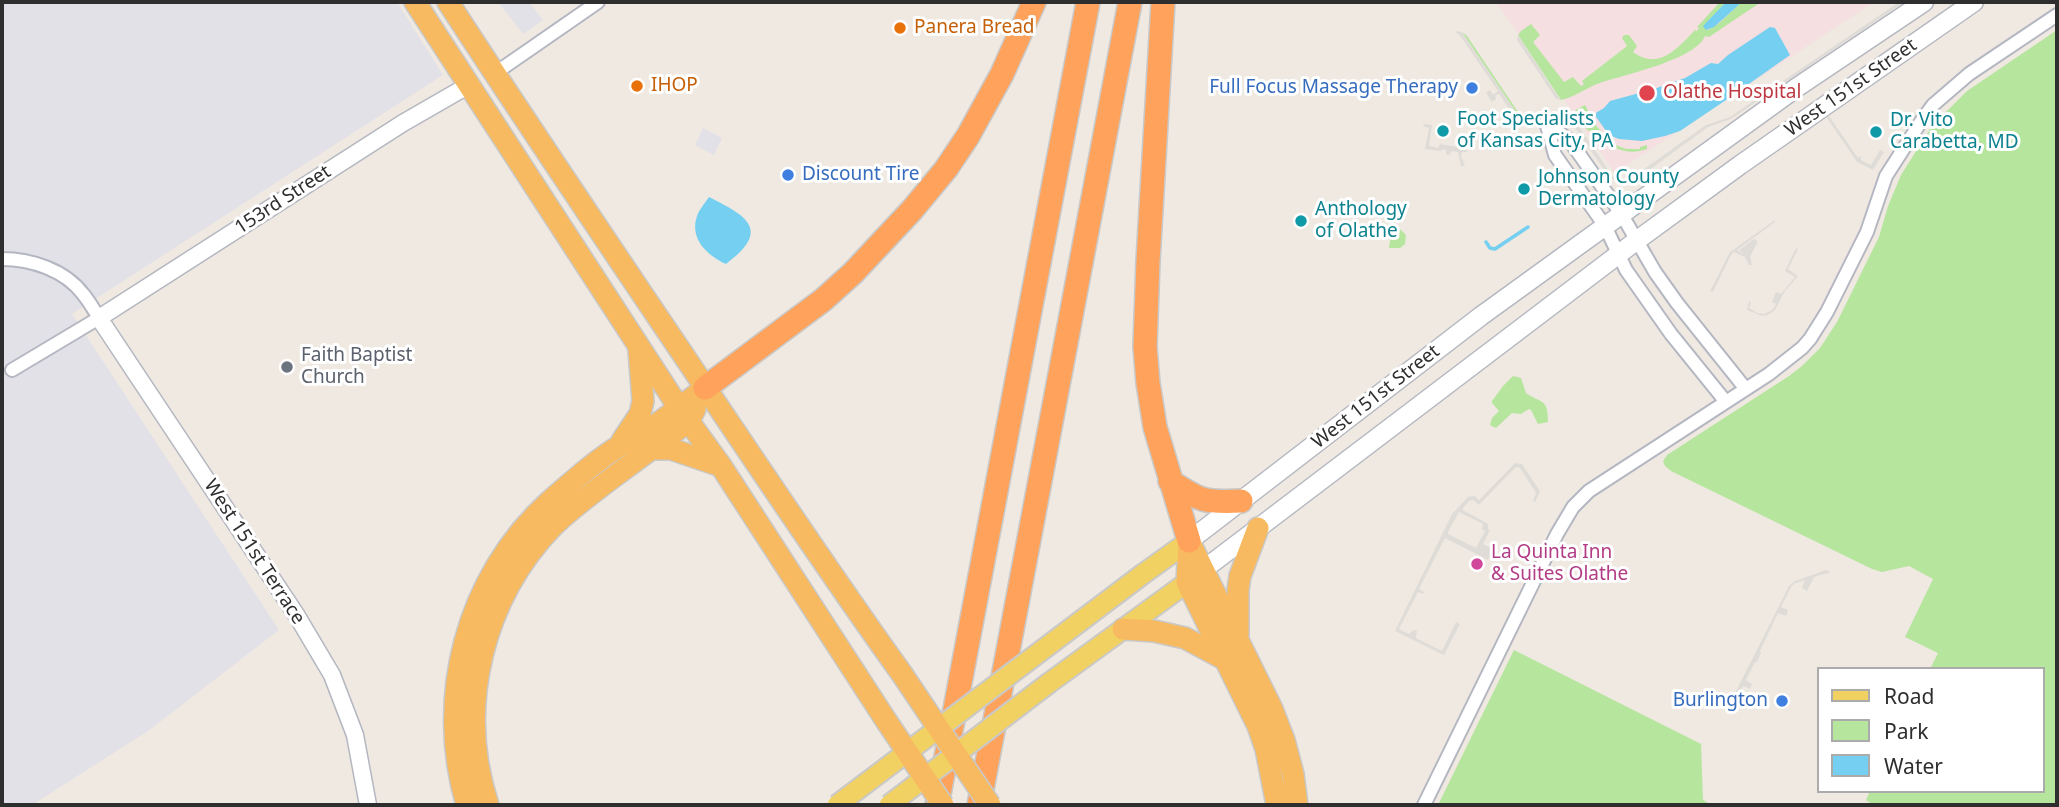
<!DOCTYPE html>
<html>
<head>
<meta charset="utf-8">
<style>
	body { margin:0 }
	#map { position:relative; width:2059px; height:807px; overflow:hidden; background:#efe9e1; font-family:"Noto Sans",sans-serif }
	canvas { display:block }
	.frame { position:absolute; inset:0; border:4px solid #2e2e2e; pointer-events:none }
	.legend { position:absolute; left:1817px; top:667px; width:228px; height:126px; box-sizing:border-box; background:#fff; border:2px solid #ababab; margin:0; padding:9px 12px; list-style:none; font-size:21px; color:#2e2e2e }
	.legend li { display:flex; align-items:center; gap:14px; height:35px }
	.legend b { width:35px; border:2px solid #ababab }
</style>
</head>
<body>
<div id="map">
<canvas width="2059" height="807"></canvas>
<div class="frame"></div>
<ul class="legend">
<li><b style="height:9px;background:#f2d163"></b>Road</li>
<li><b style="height:19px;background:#b6e59e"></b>Park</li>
<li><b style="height:19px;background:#75cff0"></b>Water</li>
</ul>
</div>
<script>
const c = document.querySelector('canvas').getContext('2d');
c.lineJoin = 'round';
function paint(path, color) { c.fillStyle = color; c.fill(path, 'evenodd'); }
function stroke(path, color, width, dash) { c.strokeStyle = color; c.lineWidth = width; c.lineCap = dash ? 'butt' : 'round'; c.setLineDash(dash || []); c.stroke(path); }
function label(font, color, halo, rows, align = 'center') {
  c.font = font + ' "Noto Sans",sans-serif'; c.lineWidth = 6; c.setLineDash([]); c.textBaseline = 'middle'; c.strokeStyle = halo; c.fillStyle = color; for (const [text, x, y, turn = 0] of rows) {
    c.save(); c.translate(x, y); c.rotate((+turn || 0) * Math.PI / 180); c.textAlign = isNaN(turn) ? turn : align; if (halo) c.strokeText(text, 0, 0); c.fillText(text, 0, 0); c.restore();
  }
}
paint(new Path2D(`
	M2,2H397L443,75L72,314L279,630L148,731L32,805H2Z
	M498,2H529L543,20L523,34Z
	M703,128L722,138L714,155L695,145Z`), '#e3e1e8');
paint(new Path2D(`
	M1496,2H1874L1615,173Z`), '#f5dfe0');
paint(new Path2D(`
	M1720,2L1724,4L1704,26L1708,30L1718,24L1742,2H1761L1709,37L1705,36C1696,60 1622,75 1597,84C1585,89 1574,97 1561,100L1518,35L1521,31L1531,24L1540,35L1533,42L1564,82L1573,77L1581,86L1584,84L1582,81L1627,46L1622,38L1624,35H1629L1637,46L1633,52C1659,71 1678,48 1695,30L1697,31L1699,28L1697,27Z
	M2057,30V805H1873L1866,800L1870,791H2043V669H1930L1938,653L1905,637L1933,579L1909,566L1882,572L1872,569L1671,471L1665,466L1663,461L1667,455L1789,376L1802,366L1820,348L1837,322L1879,237L1888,206L1901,175L1932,126L1967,91Z
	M1462,32L1467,36L1522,118L1524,124Z
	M1585,105L1597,127L1614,143L1613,144L1626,149H1640V147L1647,145V149C1617,160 1593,134 1572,116L1576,110Z
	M1392,227L1401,230L1406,235L1405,244L1400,248H1389Z
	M1513,376L1521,378L1526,393C1541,404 1548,397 1548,422L1538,424L1531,410L1529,409L1521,414L1512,413L1496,428L1490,425L1492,418L1499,411L1492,403V401L1503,386Z
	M1514,650L1701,744L1703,800L1710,804L1715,805H1438Z`), '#b6e59e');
paint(new Path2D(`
	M1899,2H1904L1731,119L1708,127L1641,176L1626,184H1620V182L1610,178L1571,122L1572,116L1613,177L1624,180L1630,179L1706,125L1730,117Z
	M1455,31L1462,32L1524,124L1522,128L1499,94L1495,96L1496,99L1492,102L1486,93L1490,90L1493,95L1498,91L1461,37Z
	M1518,35L1557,95L1561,100L1556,99L1517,40Z
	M1829,116L1858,158L1861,156V160L1871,165L1880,150L1884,152L1873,170L1857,162L1827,118Z
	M1424,124L1432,125L1429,146L1438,148L1440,144L1463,148L1468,152H1462L1461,156L1465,166H1461L1458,152L1451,151L1450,155L1446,154V150L1442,149L1441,151L1425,149L1429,128L1423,126Z
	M1775,220V222L1737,250L1744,254L1739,250L1754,239L1758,241L1750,257L1752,265H1749L1745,257L1734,252L1731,255L1713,292L1710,291L1730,252Z
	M1796,248L1798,249L1788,269L1798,276L1785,291L1775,310L1768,315L1762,316L1747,310L1749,301L1751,302L1749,308L1757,313L1764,314L1772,310L1776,304L1772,302L1776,292L1781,294L1795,277L1785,271Z
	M1515,463L1522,464L1540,491L1535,502L1533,501L1536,493L1520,468L1516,467L1479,505L1473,500L1469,501L1463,508V510L1488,524V529L1490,530L1483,544L1494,549L1488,560L1445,538L1419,589L1424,592L1423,594L1418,592L1399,629L1409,634L1414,630L1417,631L1416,638L1442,651L1456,622L1460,624L1444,655L1395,631L1452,514L1468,497L1475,496L1479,500ZM1459,512L1483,524L1482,529L1485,531L1476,548L1448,534V532Z
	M1826,570L1831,572L1814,577L1807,591L1802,588L1805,580L1794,584L1791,587L1781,607L1788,610L1786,616L1778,613L1760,651L1761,653L1757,662H1755L1746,680L1752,684L1750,689L1743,686L1733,707V697L1789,586L1795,581Z`), '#dfdcd8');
paint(new Path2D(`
	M1726,2H1742L1714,27L1706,30L1703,26Z
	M1770,27L1775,28L1790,55L1729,98L1680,131L1665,136L1642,141L1619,139L1609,135L1594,114L1604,108L1610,101L1654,89L1685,78L1711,63L1718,64L1728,55Z
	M709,197C747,216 772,230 726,264C708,256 689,239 697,216C699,210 705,203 709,197Z`), '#75cff0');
stroke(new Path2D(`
	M1486,242L1490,248L1495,249L1528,227`), '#75cff0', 3.5);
const minor = new Path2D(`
	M494,74L598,2
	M1546,122L1555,155L1605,226L1626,270L1671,334L1726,402
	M1546,122L1570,141L1622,215L1655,272L1677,303L1745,388
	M2,259C31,259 65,270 83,294C89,301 94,310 99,318L12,370
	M1424,805L1557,534L1573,507L1589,491L1769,374L1802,348L1810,339L1827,312L1867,232L1886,176L1922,120L1933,105L1969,74L2057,15`);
const tertiary = new Path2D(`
	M368,805L355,735L332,675L297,616L99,318L403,123L469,85`);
const secondary = new Path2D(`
	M1189,541L1481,316L1796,88L1924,2
	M1203,570L1636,241L1740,165L1974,2`);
const primary = new Path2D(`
	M1143,574L1189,541
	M1049,683L1200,573`);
const trunk = new Path2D(`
	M415,2L679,408L721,466L887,722
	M448,2C533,133 620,261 707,390C771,485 835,581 902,674
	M622,441L640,414L643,401L639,350
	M651,449H671L721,466
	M1189,541L1272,709L1284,740L1293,774L1297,805
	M1189,543L1187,582L1258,726L1266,749L1277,805
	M1123,629L1154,631L1185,638L1226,660
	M1238,635V590L1240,576L1258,528
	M467,805C435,698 466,577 550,501C572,482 596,460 621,445C632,438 643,433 654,426C671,414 688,401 705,388
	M488,805C456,707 482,599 554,525C572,508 592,493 612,478C638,459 663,440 689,421L695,409`);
const motorway = new Path2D(`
	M1163,2L1148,261L1145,347L1148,383L1155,427L1189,541
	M705,388L823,300L853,273L912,210L946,169L968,136L1002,74L1034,2
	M1170,481C1200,501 1205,503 1241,501
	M937,805L1088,2
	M979,805L1130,2`);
stroke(minor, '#b4b7c1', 16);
stroke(tertiary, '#b4b7c1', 19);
stroke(secondary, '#b4b7c1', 21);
stroke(primary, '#c9c9c9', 23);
stroke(trunk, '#c9c9c9', 24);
stroke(motorway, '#c9c9c9', 26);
stroke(minor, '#fff', 12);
stroke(tertiary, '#fff', 16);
stroke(secondary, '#fff', 18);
stroke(primary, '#f2d163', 19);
stroke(trunk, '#f8ba60', 21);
stroke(motorway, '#ffa35c', 23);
const primaryBridge = new Path2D(`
	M837,805L1143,574
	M889,805L1049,683`);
const trunkBridge = new Path2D(`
	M902,674L990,805
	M887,722L943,805`);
stroke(primaryBridge, '#c9c9c9', 23, []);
stroke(trunkBridge, '#c9c9c9', 24, []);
stroke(primaryBridge, '#f2d163', 19);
stroke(trunkBridge, '#f8ba60', 21);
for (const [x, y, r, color] of [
	[900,28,7,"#e8710a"],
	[637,86,7,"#e8710a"],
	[1472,88,7,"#3f7fe0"],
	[1647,93,9,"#e0444e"],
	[1443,131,7,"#0f9aa8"],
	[1876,132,7,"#0f9aa8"],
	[788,175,7,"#3f7fe0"],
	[1524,189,7,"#0f9aa8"],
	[1301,221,7,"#0f9aa8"],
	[287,367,7,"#6b7280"],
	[1477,564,7,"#d1479c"],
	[1782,701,7,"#3f7fe0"]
]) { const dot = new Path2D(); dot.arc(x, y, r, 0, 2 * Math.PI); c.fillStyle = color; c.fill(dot); stroke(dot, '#fff', 2.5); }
label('19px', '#c56008', '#fff', [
	["Panera Bread",914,28],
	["IHOP",651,86]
], 'left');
label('19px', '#366cbe', '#fff', [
	["Full Focus Massage Therapy",1458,88],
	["Discount Tire",802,175,"left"],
	["Burlington",1768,701]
], 'right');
label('19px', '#2e2e2e', '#fff', [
	["West 151st Street",1851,88,-35],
	["153rd Street",283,200,-33],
	["West 151st Street",1376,397,-38],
	["West 151st Terrace",254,552,57]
]);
label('19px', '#be3a42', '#fff', [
	["Olathe Hospital",1663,93]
], 'left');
label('19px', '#0d838f', '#fff', [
	["Foot Specialists",1457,120],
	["of Kansas City, PA",1457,142],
	["Dr. Vito",1890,121],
	["Carabetta, MD",1890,143],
	["Johnson County",1538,178],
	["Dermatology",1538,200],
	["Anthology",1315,210],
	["of Olathe",1315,232]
], 'left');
label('19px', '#5b616d', '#fff', [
	["Faith Baptist",301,356],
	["Church",301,378]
], 'left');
label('19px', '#b23c85', '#fff', [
	["La Quinta Inn",1491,553],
	["& Suites Olathe",1491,575]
], 'left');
</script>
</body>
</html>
